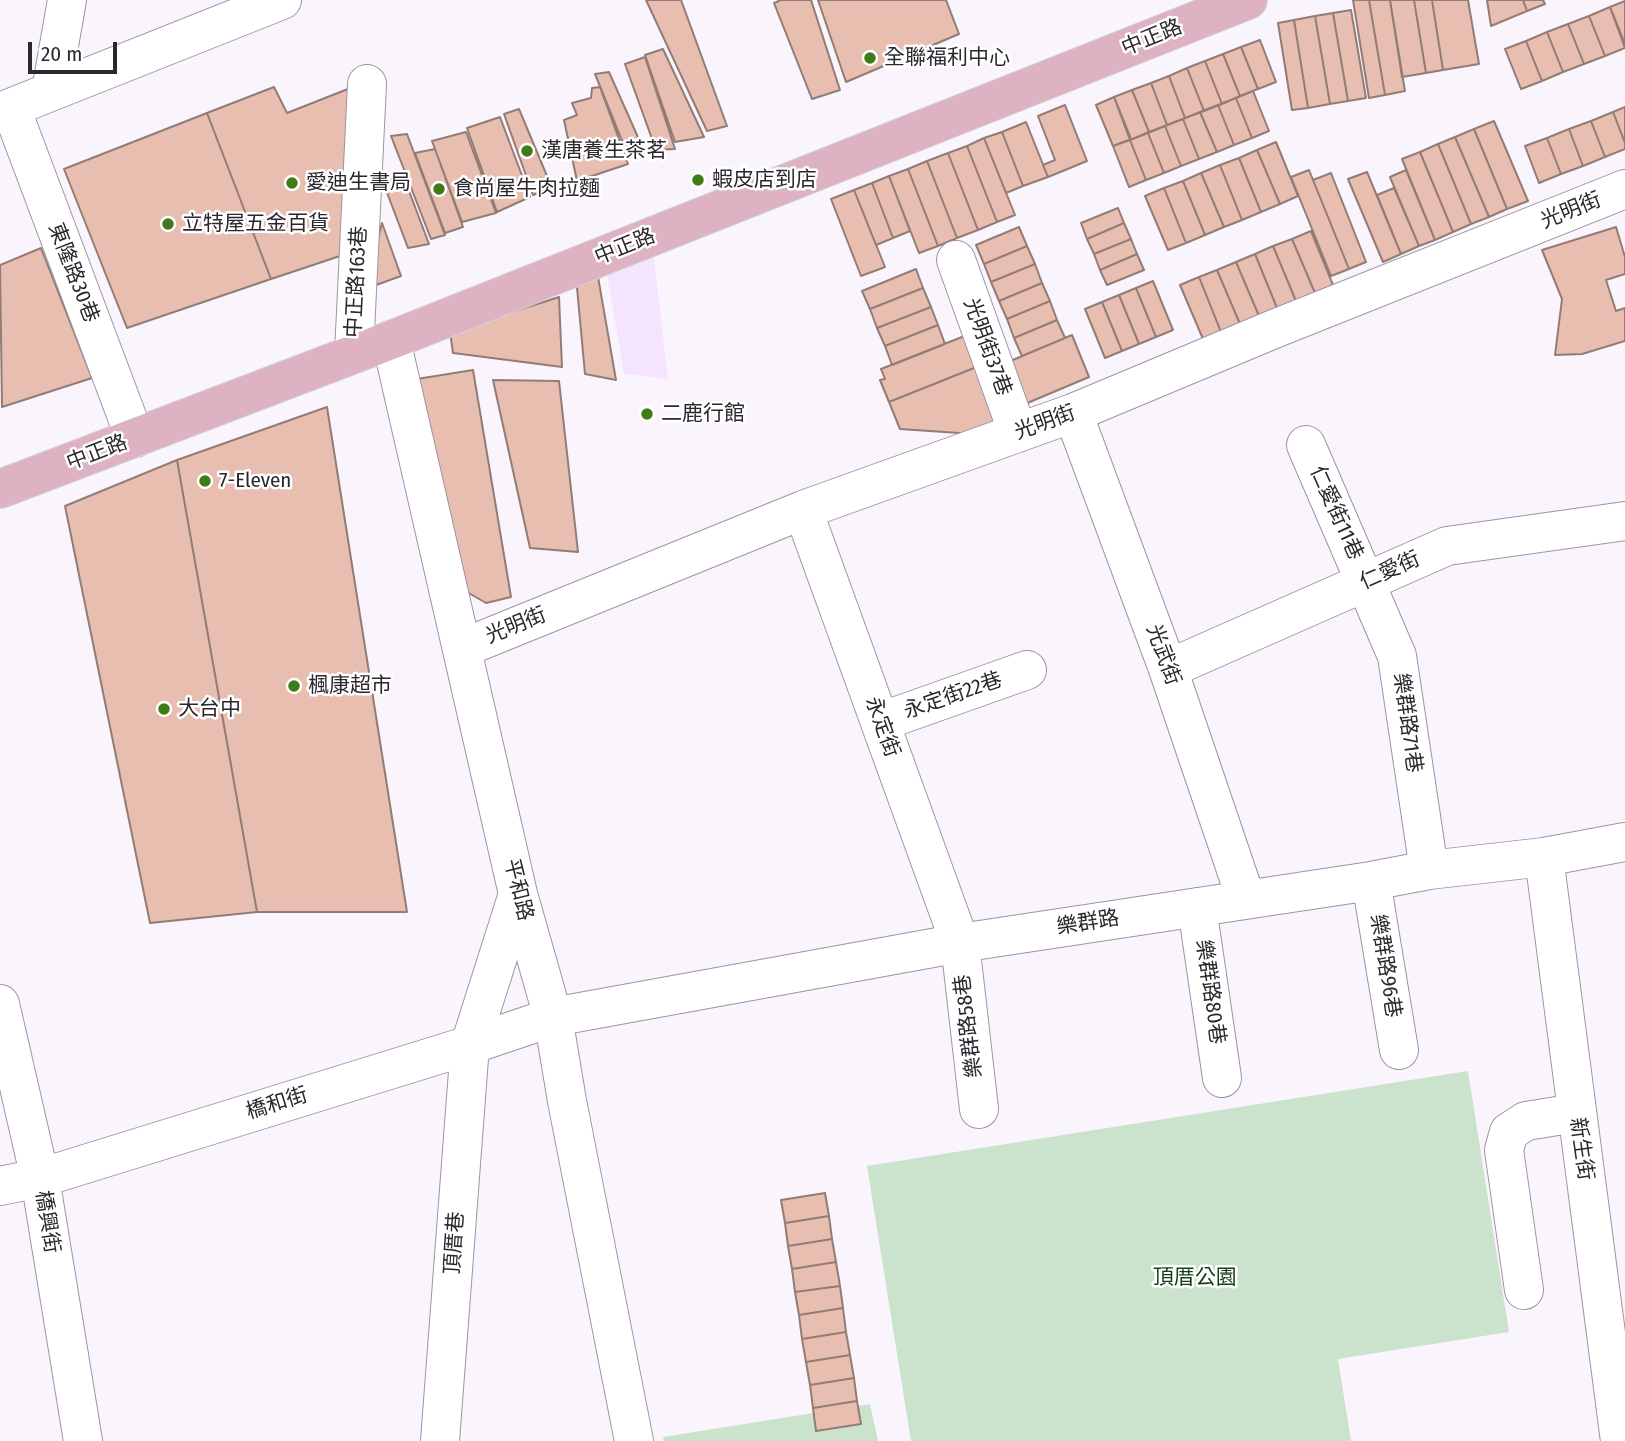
<!DOCTYPE html>
<html>
<head>
<meta charset="utf-8">
<style>
	body { margin:0 }
	#map { position:relative; width:1625px; height:1441px; overflow:hidden; background:#faf5fc; font-family:"Fira Sans Condensed",sans-serif }
	canvas { display:block }
	.scale { position:absolute; left:28px; top:42px; width:89px; height:32px; box-sizing:border-box; border:4px solid #2b272e; border-top:0; padding-left:9px; font-size:21px; line-height:24px; white-space:nowrap; color:#2b272e; -webkit-text-stroke:5px #fff; paint-order:stroke }
</style>
</head>
<body>
<div id="map">
<canvas width="1625" height="1441"></canvas>
<div class="scale">20 m</div>
</div>
<script>
const c = document.querySelector('canvas').getContext('2d');
c.lineJoin = 'round';
function paint(path, color) { c.fillStyle = color; c.fill(path, 'evenodd'); }
function stroke(path, color, width, dash) { c.strokeStyle = color; c.lineWidth = width; c.lineCap = dash ? 'butt' : 'round'; c.setLineDash(dash || []); c.stroke(path); }
function label(font, color, halo, rows, align = 'center') {
  c.font = font + ' "Fira Sans Condensed","Noto Sans TC",sans-serif'; c.lineWidth = 5; c.setLineDash([]); c.textBaseline = 'middle'; c.strokeStyle = halo; c.fillStyle = color; for (const [text, x, y, turn = 0] of rows) {
    c.save(); c.translate(x, y); c.rotate((+turn || 0) * Math.PI / 180); c.textAlign = isNaN(turn) ? turn : align; if (halo) c.strokeText(text, 0, 0); c.fillText(text, 0, 0); c.restore();
  }
}
paint(new Path2D(`
	M653,251L668,379L624,374L606,268Z`), '#f5e4ff');
paint(new Path2D(`
	M1468,1071L1509,1332L1338,1359L1351,1441H911L867,1166Z
	M870,1404L878,1441H664L663,1437Z`), '#cbe3cc');
const building = new Path2D(`
	M646,0H681L727,126L707,131Z
	M781,0H811L840,90L812,99L774,3Z
	M818,0H946L959,34L846,82Z
	M1353,0H1369L1385,95L1369,98Z
	M1369,0H1390L1405,91L1385,95Z
	M1390,0H1414L1426,73L1402,77Z
	M1414,0H1432L1443,70L1426,73Z
	M1432,0H1468L1479,64L1443,70Z
	M1487,0H1523L1527,11L1491,26Z
	M1523,0H1543L1545,4L1527,11Z
	M1625,1V44L1610,7Z
	M1610,7L1625,48L1605,56L1589,16Z
	M1351,10L1366,98L1348,101L1333,13Z
	M1333,13L1348,101L1330,104L1315,16Z
	M1315,16L1330,104L1308,108L1294,20Z
	M1589,16L1605,56L1584,64L1568,24Z
	M1294,20L1308,108L1292,110L1278,23Z
	M1568,24L1584,64L1563,72L1547,32Z
	M1547,32L1563,72L1542,81L1526,41Z
	M1260,40L1276,82L1258,89L1241,47Z
	M1526,41L1542,81L1521,89L1505,49Z
	M1241,47L1258,89L1240,96L1223,54Z
	M663,49L704,137L675,142L645,55Z
	M1223,54L1240,96L1222,104L1205,61Z
	M645,57L675,149L656,150L625,64Z
	M1205,61L1222,104L1204,111L1187,68Z
	M1187,68L1204,111L1185,118L1169,76Z
	M609,72L645,153L629,158L595,74Z
	M1169,76L1185,118L1167,125L1151,83Z
	M1151,83L1167,125L1149,132L1132,90Z
	M274,87L287,113L353,87L349,253L271,279L207,113Z
	M600,87L628,164L577,181L564,120L577,115L572,103L591,98L592,88Z
	M1132,90L1149,132L1130,140L1114,97Z
	M1253,91L1269,131L1252,138L1236,98Z
	M1114,97L1131,139L1113,146L1096,105Z
	M1236,98L1252,138L1234,145L1218,105Z
	M1065,105L1087,161L1048,177L1043,165L1055,160L1038,116Z
	M1218,105L1234,145L1217,152L1200,112Z
	M1625,107V143L1613,112Z
	M519,109L552,188L533,195L504,114Z
	M1200,112L1217,152L1199,159L1183,119Z
	M1613,112L1625,143V149L1605,157L1591,121Z
	M207,113L271,279L127,328L64,169Z
	M500,117L530,197L497,212L467,128Z
	M1183,119L1199,159L1181,166L1165,126Z
	M1494,121L1528,201L1507,209L1474,129Z
	M1591,121L1605,157L1583,166L1569,129Z
	M1026,122L1048,177L1023,186L1002,132Z
	M1165,126L1181,166L1164,173L1148,133Z
	M1474,129L1507,209L1489,217L1455,137Z
	M1569,129L1583,166L1561,174L1547,138Z
	M466,132L496,213L462,222L432,141Z
	M1002,132L1023,186L1006,193L984,138Z
	M1148,133L1164,173L1146,180L1130,140Z
	M407,134L445,235L431,239L391,136Z
	M1455,137L1489,217L1471,224L1438,144Z
	M984,138L1015,215L997,222L967,146Z
	M1547,138L1561,174L1539,183L1525,146Z
	M1130,140L1146,180L1129,187L1113,146Z
	M1276,142L1298,196L1280,204L1257,150Z
	M1438,144L1471,224L1453,232L1420,152Z
	M967,146L997,222L978,230L948,153Z
	M435,149L463,227L445,233L415,153Z
	M1257,150L1280,204L1261,212L1239,158Z
	M1420,152L1453,232L1435,240L1402,159Z
	M948,153L978,230L957,238L927,161Z
	M1239,158L1261,212L1242,220L1220,165Z
	M927,161L957,238L938,246L908,169Z
	M1220,165L1242,220L1224,227L1201,173Z
	M908,169L938,246L919,253L889,176Z
	M1309,170L1349,269L1331,276L1291,177Z
	M1406,170L1435,240L1419,246L1390,177Z
	M1367,172L1401,254L1383,262L1348,179Z
	M1201,173L1224,227L1205,235L1183,181Z
	M1331,173L1366,262L1349,269L1313,180Z
	M403,175L429,244L408,248L383,182Z
	M889,176L910,231L893,238L872,183Z
	M1183,181L1205,235L1186,243L1164,188Z
	M872,183L893,238L876,245L854,190Z
	M1164,188L1186,243L1168,250L1145,196Z
	M1394,188L1419,246L1401,254L1377,195Z
	M854,190L885,267L861,276L831,199Z
	M1118,208L1124,223L1087,239L1081,223Z
	M382,223L401,276L365,289Z
	M1124,223L1131,239L1094,254L1087,239Z
	M1019,227L1027,246L984,264L976,245Z
	M1616,227L1625,257V274L1606,280L1616,311L1625,308V341L1582,354L1555,355L1562,299L1542,250Z
	M1311,231L1333,285L1315,293L1292,239Z
	M1131,239L1137,254L1100,270L1094,254Z
	M1292,239L1315,293L1296,301L1273,246Z
	M1027,246L1035,264L991,282L984,264Z
	M1273,246L1296,301L1277,308L1255,254Z
	M41,248L92,378L2,407L0,265Z
	M1137,254L1144,270L1107,285L1100,270Z
	M1255,254L1277,308L1259,316L1236,262Z
	M1236,262L1259,316L1240,324L1217,270Z
	M1035,264L1042,283L999,301L991,282Z
	M916,269L923,288L870,309L862,291Z
	M1217,270L1240,324L1221,332L1199,277Z
	M597,271L616,380L585,374L576,277Z
	M1199,277L1221,332L1203,339L1180,285Z
	M1153,281L1173,330L1156,337L1136,288Z
	M1042,283L1050,301L1007,319L999,301Z
	M923,288L931,307L877,328L870,309Z
	M1136,288L1156,337L1139,344L1119,295Z
	M1119,295L1139,344L1122,351L1102,302Z
	M559,297L562,367L453,353L450,332Z
	M1050,301L1057,320L1014,338L1007,319Z
	M1102,302L1122,351L1105,358L1085,309Z
	M931,307L938,325L885,346L877,328Z
	M1057,320L1065,338L1022,356L1014,338Z
	M938,325L945,344L892,365L885,346Z
	M967,335L979,366L889,402L880,380L885,379L881,369Z
	M1072,335L1089,377L1018,407L1001,365Z
	M979,366L1002,424L974,434L900,429L889,402Z
	M473,370L511,597L486,603L460,588L417,379Z
	M493,380L559,381L578,552L530,548Z
	M327,407L407,912H257L177,460Z
	M177,460L257,912L150,923L65,506Z
	M825,1193L829,1216L785,1223L781,1200Z
	M829,1216L832,1239L788,1246L785,1223Z
	M832,1239L836,1262L792,1269L788,1246Z
	M836,1262L840,1286L795,1292L792,1269Z
	M840,1286L843,1308L799,1315L795,1292Z
	M843,1308L846,1332L802,1339L799,1315Z
	M846,1332L850,1355L806,1362L802,1339Z
	M850,1355L854,1378L810,1385L806,1362Z
	M854,1378L857,1401L813,1408L810,1385Z
	M857,1401L861,1424L816,1431L813,1408Z`);
paint(building, '#e8beb1');
stroke(building, '#927c75', 2);
const minor = new Path2D(`
	M51,91L67,0
	M11,108L135,438
	M0,112L282,0
	M956,260L1018,433
	M391,340L518,894L553,1017L567,1101L634,1441
	M354,353L367,84
	M1073,413L1168,669L1246,899
	M1306,445L1397,656L1429,870
	M803,510L960,943L979,1109
	M463,648L803,510L1073,413L1274,329L1625,189
	M1168,669L1447,546L1625,521
	M880,722L1027,670
	M1544,857L1620,1441
	M1371,881L1399,1050
	M1197,907L1222,1078
	M0,1004L40,1178L83,1441
	M0,1186L40,1178L470,1045L553,1017L960,943L1371,881L1429,870L1544,857L1625,842
	M1524,1290L1504,1150L1509,1132L1526,1121L1576,1113
	M440,1441L470,1045L518,894`);
const major = new Path2D(`
	M0,489L391,340L1248,0`);
stroke(minor, '#9f93a5', 40);
stroke(major, '#d5d4d5', 40);
stroke(minor, '#fff', 38);
stroke(major, '#ddb3c3', 38);
for (const [x, y, r, color] of [
	[870,58,7,"#3f7c17"],
	[527,151,7,"#3f7c17"],
	[698,180,7,"#3f7c17"],
	[292,183,7,"#3f7c17"],
	[439,189,7,"#3f7c17"],
	[168,224,7,"#3f7c17"],
	[647,414,7,"#3f7c17"],
	[205,481,7,"#3f7c17"],
	[294,686,7,"#3f7c17"],
	[164,709,7,"#3f7c17"]
]) { const dot = new Path2D(); dot.arc(x, y, r, 0, 2 * Math.PI); c.fillStyle = color; c.fill(dot); stroke(dot, '#fff', 2.5); }
label('21px', '#2b272e', '#fff', [
	["中正路",1152,38,-22],
	["光明街",1571,211,-22],
	["中正路",625,247,-22],
	["東隆路30巷",73,273,69],
	["中正路163巷",357,282,-87],
	["光明街37巷",987,347,70],
	["光明街",1045,423,-20],
	["中正路",97,453,-21],
	["仁愛街11巷",1336,513,66],
	["仁愛街",1390,571,-24],
	["光明街",516,626,-22],
	["光武街",1163,655,70],
	["永定街22巷",953,696,-19],
	["樂群路71巷",1407,723,82],
	["永定街",882,727,70],
	["平和路",518,890,76],
	["樂群路",1088,923,-9],
	["樂群路96巷",1385,966,81],
	["樂群路80巷",1210,992,82],
	["樂群路58巷",969,1026,-97],
	["橋和街",277,1104,-17],
	["新生街",1581,1149,82],
	["橋興街",47,1222,81],
	["頂厝巷",455,1243,-86]
]);
label('21px', '#2b272e', '#fff', [
	["全聯福利中心",884,58],
	["漢唐養生茶茗",541,151],
	["蝦皮店到店",712,180],
	["愛迪生書局",306,183],
	["食尚屋牛肉拉麵",453,189],
	["立特屋五金百貨",182,224],
	["二鹿行館",661,414],
	["7-Eleven",219,481],
	["楓康超市",308,686],
	["大台中",178,709]
], 'left');
label('21px', '#113f18', '#fff', [
	["頂厝公園",1195,1278]
]);
</script>
</body>
</html>
